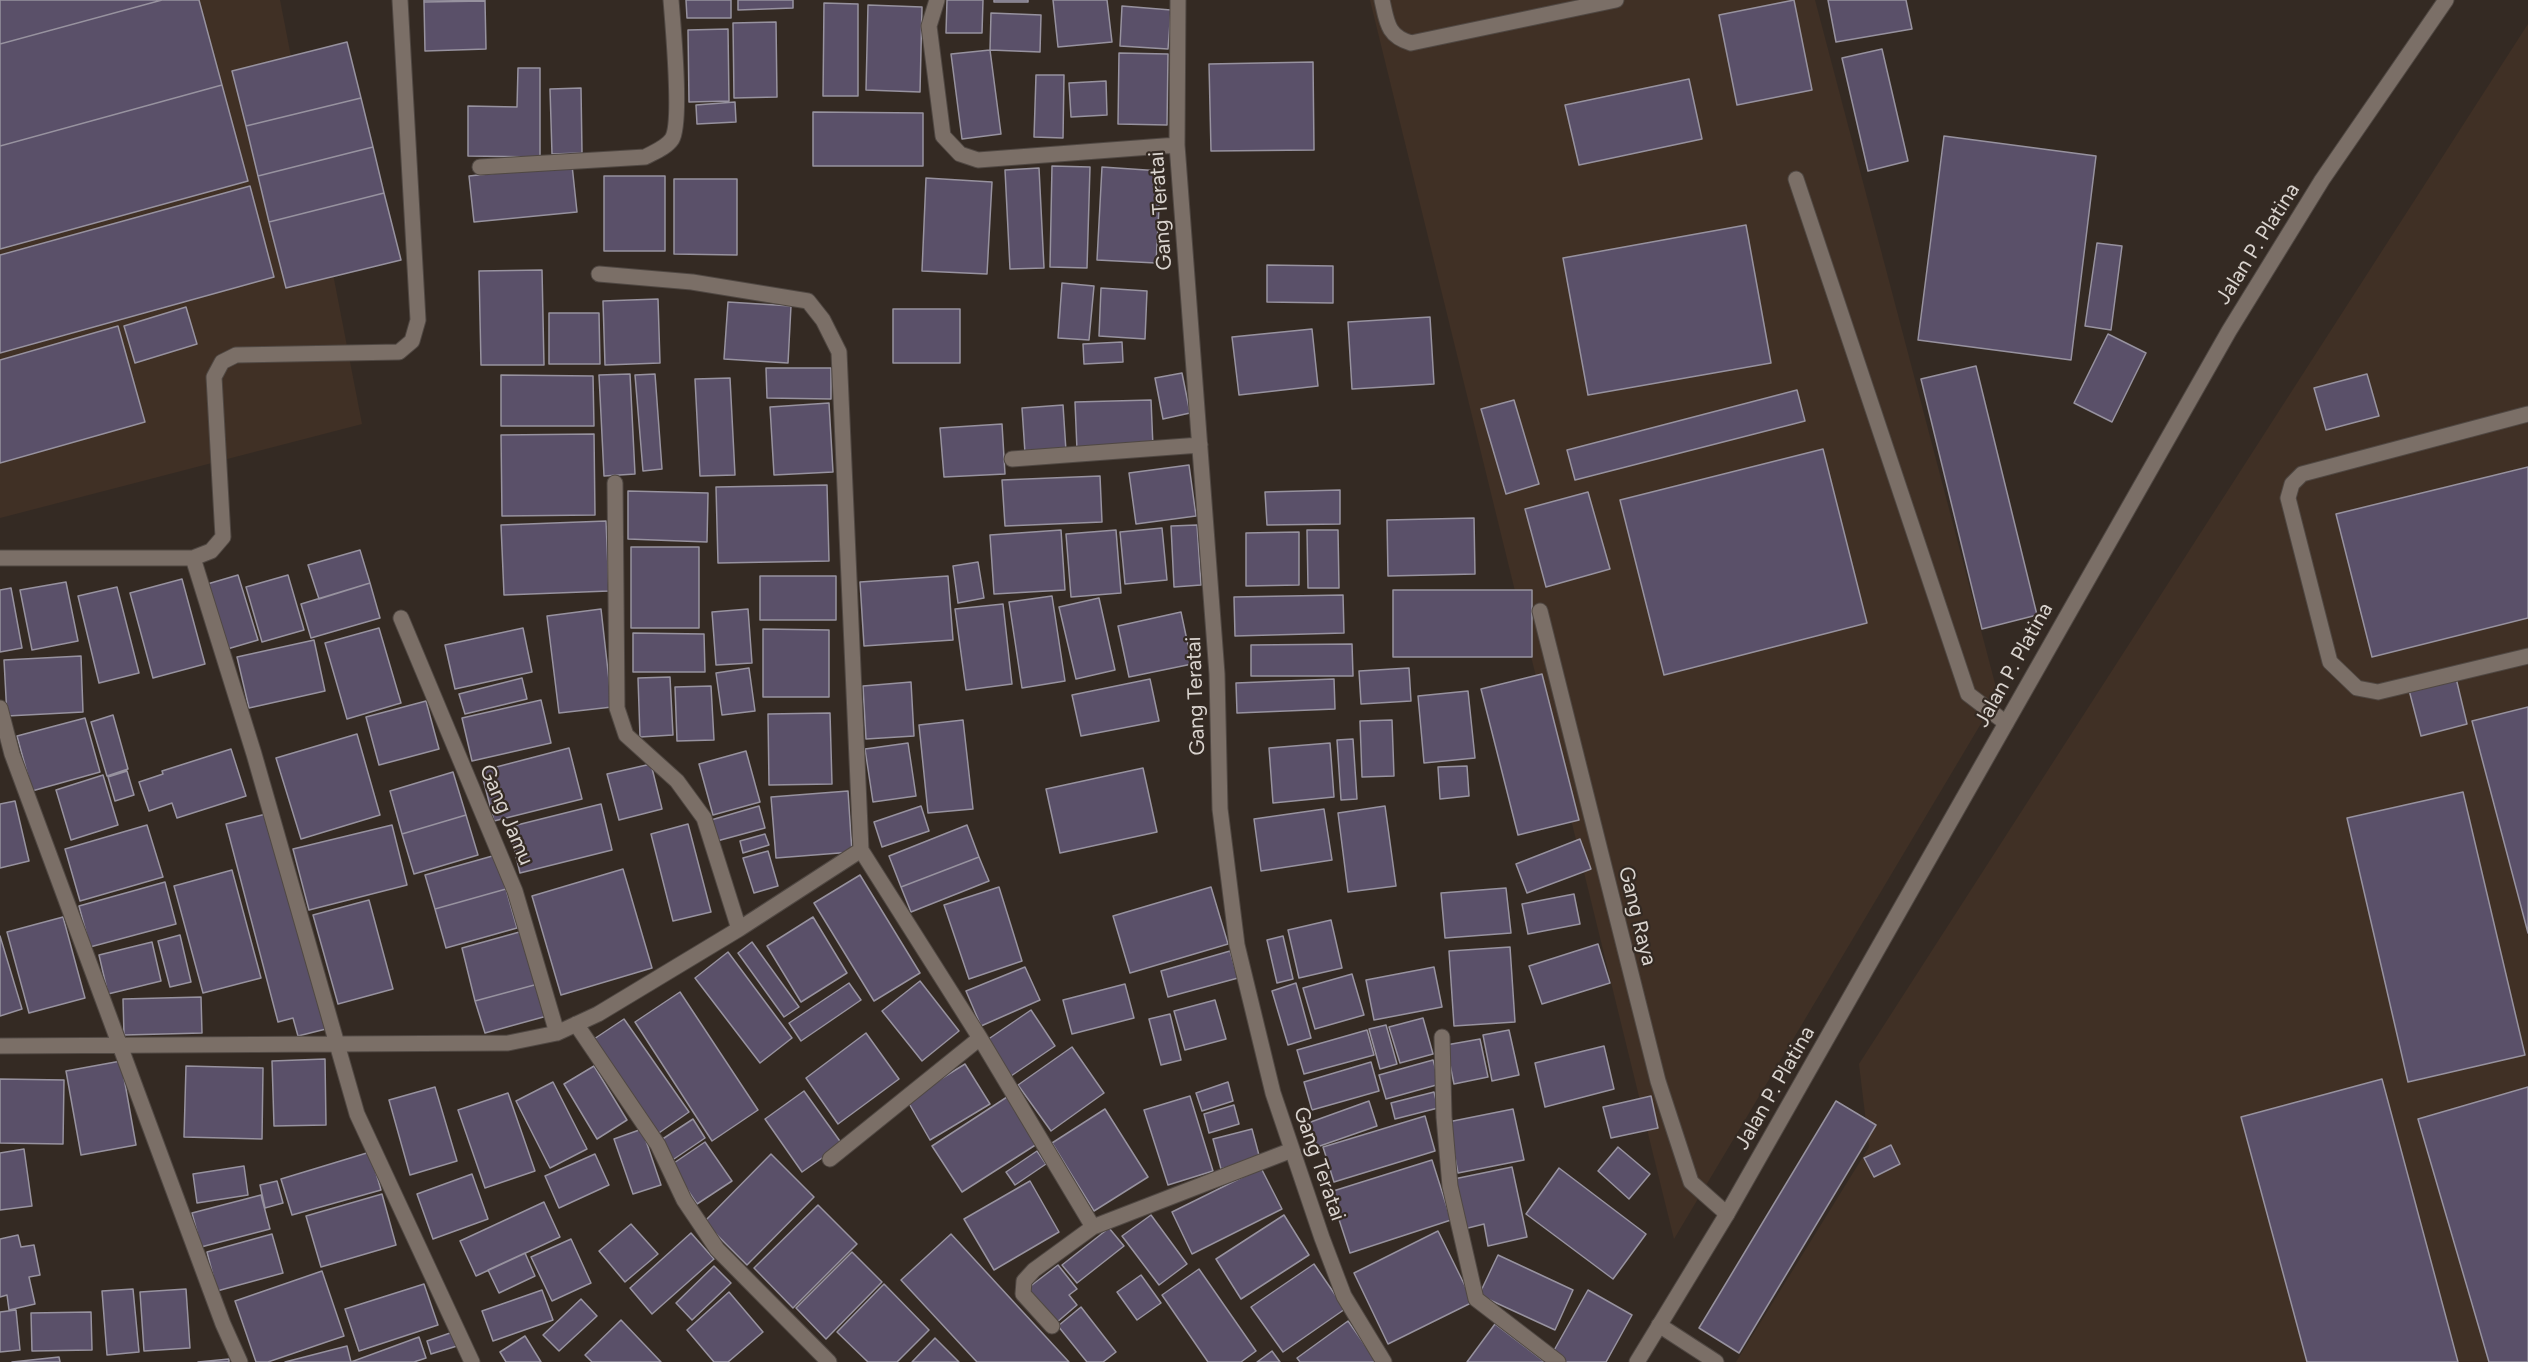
<!DOCTYPE html>
<html>
<head>
<meta charset="utf-8">
<style>
	body { margin:0 }
	canvas { display:block; background:#342a23 }
</style>
</head>
<body>
<canvas width="2528" height="1362"></canvas>
<script>
const c = document.querySelector('canvas').getContext('2d');
c.lineJoin = 'round';
function paint(path, color) { c.fillStyle = color; c.fill(path, 'evenodd'); }
function stroke(path, color, width, dash) { c.strokeStyle = color; c.lineWidth = width; c.lineCap = dash ? 'butt' : 'round'; c.setLineDash(dash || []); c.stroke(path); }
function label(font, color, halo, rows, align = 'center') {
  c.font = font + ' Figtree,sans-serif'; c.lineWidth = 4.5; c.setLineDash([]); c.textBaseline = 'middle'; c.strokeStyle = halo; c.fillStyle = color; for (const [text, x, y, turn = 0] of rows) {
    c.save(); c.translate(x, y); c.rotate((+turn || 0) * Math.PI / 180); c.textAlign = isNaN(turn) ? turn : align; if (halo) c.strokeText(text, 0, 0); c.fillText(text, 0, 0); c.restore();
  }
}
paint(new Path2D(`
	M0,0H280L362,424L0,518Z
	M1370,0H1815L1998,695L1674,1239Z
	M2528,24V1362H1736L1869,1147L1859,1064Z`), '#403025');
const building = new Path2D(`
	M0,0H162L0,44Z
	M162,0H199L222,85L0,146V44Z
	M424,0H485V1L424,2Z
	M686,0H731V18H687Z
	M738,0H793V8L738,10Z
	M947,0H983L982,33H946Z
	M994,0H1028V2H994Z
	M1053,0H1107L1112,42L1058,47Z
	M1794,0L1812,90L1737,105L1719,15Z
	M1828,0H1906L1912,29L1836,42Z
	M485,1L486,49L425,51L424,2Z
	M824,3L858,4V96H823Z
	M868,5L922,7L920,92L866,90Z
	M1122,6L1171,10L1168,49L1120,46Z
	M991,13L1041,15L1040,52L990,50Z
	M776,22L777,97L734,98L733,23Z
	M728,29L729,101L689,102L688,30Z
	M347,42L361,98L246,126L232,71Z
	M1882,49L1908,161L1868,171L1842,58Z
	M990,50L1001,134L962,139L951,54Z
	M1119,53L1168,54L1167,125L1118,124Z
	M1313,62L1314,150L1211,151L1209,64Z
	M518,68H540V157L468,156V106L517,107Z
	M1036,75H1064L1063,138L1034,137Z
	M1689,79L1702,139L1579,165L1565,105Z
	M1106,81L1107,115L1071,117L1069,83Z
	M222,85L248,181L0,249V146Z
	M581,88L582,153L552,154L550,89Z
	M361,98L373,147L258,176L246,126Z
	M735,102L736,122L697,124L696,105Z
	M813,112L923,113V166H813Z
	M1944,136L2096,156L2071,360L1918,340Z
	M373,147L384,193L269,222L258,176Z
	M572,165L577,212L474,222L469,176Z
	M1052,166L1090,167L1087,268L1050,267Z
	M1102,167L1161,171L1156,263L1097,260Z
	M1039,168L1044,268L1010,269L1005,170Z
	M604,176H665V251H604Z
	M926,178L992,182L987,274L922,271Z
	M674,179H737V255L674,254Z
	M250,186L274,277L0,353V255Z
	M384,193L401,260L286,288L269,222Z
	M1746,225L1771,363L1588,395L1563,258Z
	M2097,243L2122,246L2111,330L2085,326Z
	M1267,265L1333,266V303L1267,302Z
	M542,270L544,365H481L479,271Z
	M1062,283L1094,286L1089,340L1058,338Z
	M1101,288L1147,291L1145,339L1099,336Z
	M658,299L660,363L605,365L603,301Z
	M728,302L791,306L788,363L724,359Z
	M186,307L197,344L135,363L124,326Z
	M893,309H960V363H893Z
	M549,313H599L600,364H549Z
	M1430,317L1434,384L1352,389L1348,322Z
	M118,326L145,422L0,463V360Z
	M1312,329L1318,386L1239,395L1232,337Z
	M2108,334L2146,353L2112,422L2074,403Z
	M1122,342L1123,362L1084,364L1083,344Z
	M1976,366L2037,615L1982,629L1921,379Z
	M766,368H831V399L767,398Z
	M1182,373L1190,413L1163,419L1155,378Z
	M630,374L635,474L604,476L599,375Z
	M655,374L662,469L643,471L635,375Z
	M2367,374L2379,416L2326,430L2314,388Z
	M501,375L593,376L594,426H501Z
	M730,378L735,475L700,476L695,379Z
	M1797,390L1805,421L1575,480L1567,450Z
	M1151,400L1153,447L1077,450L1075,402Z
	M1514,400L1539,484L1506,494L1481,409Z
	M829,403L833,472L774,475L770,407Z
	M1063,405L1066,451L1025,453L1022,408Z
	M1002,424L1005,474L944,477L940,428Z
	M594,434L595,515L502,516L501,435Z
	M1823,449L1867,623L1664,675L1620,500Z
	M1189,465L1196,516L1136,524L1129,473Z
	M2528,467V618L2372,657L2336,514Z
	M1100,476L1102,522L1005,526L1002,480Z
	M827,485L829,561L718,563L716,487Z
	M1340,490V524L1267,525L1265,492Z
	M628,491L708,493L707,542L628,539Z
	M1588,492L1610,569L1546,587L1525,509Z
	M1474,518L1475,574L1388,576L1387,520Z
	M606,521L609,591L504,595L501,525Z
	M1197,525L1201,585L1174,587L1171,526Z
	M1162,528L1167,580L1125,584L1120,532Z
	M1061,530L1065,590L994,594L990,535Z
	M1116,530L1121,593L1071,597L1066,534Z
	M1307,530H1338L1339,588H1308Z
	M1299,532V585L1246,586V533Z
	M631,547H699V628H631Z
	M360,550L370,583L319,599L308,565Z
	M978,562L984,598L958,603L953,566Z
	M238,575L258,640L224,650L204,585Z
	M288,575L304,630L262,642L246,587Z
	M760,576H836V620H760Z
	M948,576L953,640L864,646L860,582Z
	M182,579L205,664L153,678L130,593Z
	M66,582L78,641L32,650L20,590Z
	M370,583L380,618L311,638L301,604Z
	M117,587L139,673L99,683L78,596Z
	M11,588L22,648L0,652V590Z
	M1393,590H1532V657H1393Z
	M1343,595L1344,633L1235,636L1234,597Z
	M1052,596L1065,681L1022,688L1009,602Z
	M1099,598L1115,670L1076,679L1059,607Z
	M1003,604L1012,684L966,690L955,609Z
	M601,609L612,707L559,713L547,616Z
	M748,609L752,663L716,665L712,612Z
	M1181,612L1192,664L1129,677L1118,626Z
	M379,628L401,703L347,719L325,643Z
	M523,628L532,672L455,689L445,645Z
	M763,629L829,630V697H763Z
	M633,633L704,634L705,672H633Z
	M314,640L325,691L249,708L237,657Z
	M1352,644L1353,676H1251V645Z
	M81,656L83,712L7,716L4,660Z
	M749,668L755,711L722,715L716,673Z
	M1409,668L1411,701L1361,704L1359,671Z
	M1542,674L1579,820L1518,835L1481,689Z
	M670,677L673,735L640,737L638,678Z
	M522,678L527,699L465,714L459,694Z
	M2456,678L2467,724L2421,736L2409,690Z
	M1150,679L1159,721L1081,736L1072,695Z
	M1334,679L1335,709L1237,713L1236,683Z
	M911,682L914,736L866,739L863,686Z
	M711,686L714,740L677,741L675,687Z
	M1468,691L1475,758L1424,763L1418,696Z
	M541,700L551,743L472,761L462,718Z
	M426,701L439,749L379,765L366,717Z
	M2528,707V933L2472,721Z
	M830,713L832,784L769,785L768,714Z
	M113,715L128,769L107,776L91,722Z
	M85,718L100,772L32,791L17,736Z
	M963,720L973,809L928,813L919,725Z
	M1392,720L1394,776L1362,777L1360,721Z
	M357,734L380,815L301,839L276,758Z
	M1353,739L1357,799L1341,800L1337,740Z
	M908,743L916,796L873,802L865,749Z
	M1330,743L1334,797L1273,803L1269,748Z
	M569,748L582,799L494,821L481,771Z
	M231,749L246,796L177,818L172,803L149,811L139,782L163,774L162,771Z
	M746,751L760,802L713,815L699,764Z
	M651,764L662,809L619,820L607,774Z
	M1467,766L1469,796L1440,799L1438,767Z
	M1143,768L1157,832L1060,853L1046,789Z
	M127,771L134,795L115,801L108,777Z
	M453,772L466,815L402,834L390,791Z
	M103,775L118,825L71,840L56,790Z
	M848,791L852,852L776,858L771,797Z
	M2463,792L2525,1055L2408,1082L2347,818Z
	M15,801L29,861L0,868V804Z
	M601,804L612,850L520,873L509,827Z
	M759,806L765,828L717,841L711,820Z
	M921,806L929,831L882,847L874,822Z
	M1385,806L1396,886L1348,892L1338,813Z
	M1324,809L1332,860L1261,871L1254,819Z
	M270,813L326,1029L298,1036L293,1018L278,1022L226,824Z
	M466,815L478,855L414,874L402,834Z
	M688,824L711,912L673,921L651,834Z
	M147,825L163,877L80,901L65,849Z
	M392,825L407,885L309,910L293,849Z
	M967,825L979,857L901,887L889,856Z
	M765,834L769,845L743,853L740,841Z
	M1580,839L1591,869L1527,893L1516,864Z
	M768,851L778,886L754,893L743,858Z
	M496,855L506,889L435,909L425,875Z
	M979,857L989,881L911,912L901,887Z
	M623,869L652,968L561,995L532,896Z
	M232,870L261,978L203,993L174,886Z
	M860,875L920,973L874,1001L814,903Z
	M165,882L176,924L90,947L79,906Z
	M999,887L1022,961L969,979L944,905Z
	M1211,887L1228,944L1130,973L1113,916Z
	M1506,888L1511,933L1445,938L1441,893Z
	M506,889L517,928L446,948L435,909Z
	M1574,894L1580,924L1528,934L1522,904Z
	M369,900L393,989L338,1004L313,915Z
	M63,917L85,998L29,1013L7,932Z
	M813,917L847,973L801,1002L767,946Z
	M1331,920L1342,968L1299,978L1288,930Z
	M523,931L538,984L475,1001L462,948Z
	M180,935L191,982L170,987L158,941Z
	M0,936L22,1009L0,1016Z
	M1283,936L1293,979L1277,983L1267,940Z
	M152,942L161,981L108,994L99,955Z
	M752,942L799,1007L784,1017L738,953Z
	M1598,944L1610,983L1542,1004L1529,966Z
	M1510,947L1515,1022L1454,1026L1449,951Z
	M1230,951L1238,978L1168,997L1161,971Z
	M728,952L792,1038L760,1063L695,978Z
	M1025,967L1040,1000L981,1026L966,991Z
	M1434,967L1442,1007L1374,1020L1366,980Z
	M1352,974L1364,1015L1315,1029L1303,988Z
	M920,981L959,1031L922,1061L882,1011Z
	M849,983L861,1000L801,1041L789,1023Z
	M1296,983L1311,1038L1288,1045L1272,991Z
	M538,984L547,1016L485,1033L475,1001Z
	M1125,984L1134,1018L1072,1034L1063,1000Z
	M680,992L758,1110L712,1141L635,1022Z
	M201,997L202,1033L124,1035L123,999Z
	M1215,1000L1226,1039L1185,1050L1174,1011Z
	M1031,1010L1055,1046L1011,1076L987,1040Z
	M1170,1014L1181,1060L1161,1065L1149,1019Z
	M1423,1018L1433,1054L1400,1063L1389,1027Z
	M624,1019L689,1112L656,1135L591,1041Z
	M1386,1025L1397,1064L1380,1069L1369,1029Z
	M1367,1030L1374,1055L1304,1074L1297,1050Z
	M1509,1030L1519,1075L1492,1081L1483,1035Z
	M866,1033L899,1079L838,1124L806,1078Z
	M1480,1039L1488,1077L1454,1084L1446,1045Z
	M1604,1046L1614,1089L1545,1107L1535,1063Z
	M1072,1047L1104,1093L1051,1131L1018,1085Z
	M325,1059L326,1125L274,1126L272,1061Z
	M1433,1060L1440,1084L1386,1099L1379,1075Z
	M121,1061L136,1145L81,1155L66,1071Z
	M1371,1062L1379,1091L1312,1110L1304,1082Z
	M965,1064L990,1104L930,1140L907,1100Z
	M186,1066L263,1068L262,1139L184,1137Z
	M594,1066L627,1120L597,1139L564,1084Z
	M0,1079L64,1080L63,1144L0,1143Z
	M2382,1079L2458,1362H2307L2241,1117Z
	M553,1082L587,1149L550,1168L516,1101Z
	M1228,1082L1233,1101L1202,1111L1196,1093Z
	M435,1087L457,1161L410,1175L389,1100Z
	M2528,1087V1362H2489L2418,1119Z
	M804,1091L842,1144L802,1172L765,1119Z
	M1434,1092L1438,1108L1395,1119L1391,1103Z
	M508,1093L535,1171L485,1188L458,1110Z
	M1190,1096L1213,1171L1168,1185L1144,1110Z
	M1651,1096L1658,1128L1611,1138L1603,1107Z
	M1007,1097L1037,1144L962,1192L932,1146Z
	M1369,1101L1377,1126L1317,1147L1308,1123Z
	M1836,1101L1876,1125L1739,1353L1699,1328Z
	M1234,1105L1239,1124L1209,1133L1204,1114Z
	M1105,1109L1148,1177L1094,1211L1052,1143Z
	M1513,1109L1524,1160L1458,1173L1448,1122Z
	M1425,1116L1435,1151L1334,1182L1323,1147Z
	M693,1119L705,1138L671,1161L658,1142Z
	M642,1129L661,1185L633,1194L614,1139Z
	M1252,1129L1260,1159L1221,1169L1213,1139Z
	M705,1142L732,1181L697,1204L671,1165Z
	M1891,1145L1900,1164L1874,1177L1864,1158Z
	M1618,1147L1650,1174L1629,1199L1598,1171Z
	M24,1149L32,1206L0,1210V1153Z
	M1037,1151L1046,1164L1015,1185L1006,1172Z
	M370,1152L381,1190L292,1215L281,1179Z
	M595,1154L609,1185L559,1208L545,1176Z
	M771,1154L814,1197L747,1265L704,1222Z
	M1432,1160L1451,1220L1350,1253L1330,1192Z
	M244,1166L248,1195L197,1203L193,1174Z
	M1512,1167L1527,1237L1488,1246L1484,1224L1464,1229L1454,1179Z
	M1261,1168L1282,1209L1192,1254L1172,1212Z
	M1559,1168L1646,1234L1613,1279L1526,1214Z
	M472,1174L488,1219L433,1239L417,1194Z
	M277,1181L283,1203L265,1208L260,1185Z
	M1030,1181L1059,1232L994,1270L964,1219Z
	M382,1194L396,1245L321,1267L306,1216Z
	M261,1195L270,1229L201,1247L192,1213Z
	M544,1202L560,1237L476,1276L460,1241Z
	M818,1205L857,1244L793,1308L754,1268Z
	M1151,1215L1187,1264L1159,1285L1122,1236Z
	M1284,1215L1309,1255L1241,1299L1216,1259Z
	M631,1224L658,1254L625,1282L599,1251Z
	M1109,1228L1124,1246L1077,1283L1062,1265Z
	M1438,1231L1473,1302L1388,1344L1354,1273Z
	M691,1233L714,1259L652,1314L630,1288Z
	M272,1234L283,1273L217,1291L207,1252Z
	M951,1234L1069,1362H977L901,1280Z
	M18,1235L21,1247L34,1245L40,1275L29,1277L35,1304L9,1310L7,1295L0,1297V1239Z
	M571,1239L591,1283L552,1301L531,1257Z
	M852,1252L882,1282L826,1339L796,1308Z
	M525,1253L535,1276L499,1293L488,1270Z
	M1498,1255L1573,1290L1555,1330L1479,1295Z
	M1314,1264L1345,1309L1283,1352L1251,1307Z
	M1058,1265L1077,1289L1069,1295L1077,1305L1056,1323L1028,1288Z
	M714,1266L731,1283L692,1320L676,1303Z
	M1199,1269L1256,1351L1241,1362H1208L1162,1295Z
	M322,1271L344,1336L268,1362H256L235,1301Z
	M1141,1275L1161,1303L1137,1320L1117,1292Z
	M424,1284L438,1325L359,1351L345,1309Z
	M884,1284L929,1330L897,1362H868L837,1332Z
	M133,1289L139,1352L107,1355L102,1291Z
	M186,1289L190,1348L144,1351L140,1292Z
	M542,1290L553,1320L493,1341L482,1311Z
	M1588,1290L1632,1315L1606,1362H1565L1552,1354Z
	M729,1292L763,1332L728,1362H714L687,1330Z
	M581,1299L597,1316L559,1351L543,1335Z
	M1081,1307L1116,1352L1103,1362H1087L1058,1326Z
	M16,1310L20,1350L0,1352V1312Z
	M91,1312L92,1350L32,1351L31,1313Z
	M621,1320L661,1362H592L585,1355Z
	M1348,1321L1377,1362H1300L1297,1358Z
	M1495,1324L1545,1362H1467Z
	M453,1332L457,1346L431,1354L427,1341Z
	M525,1336L541,1362H506L500,1352Z
	M419,1337L426,1358L414,1362H351Z
	M935,1338L959,1362H912Z
	M347,1346L351,1362H285Z
	M1272,1351L1280,1362H1257Z
	M59,1357L60,1362H12Z
	M229,1359V1362H198Z`);
paint(building, '#5a5069');
stroke(building, '#97929f', 1.5);
const service = new Path2D(`
	M1382,0C1387,22 1387,36 1411,43L1616,0
	M1796,179L1968,694L2006,723
	M2528,414L2302,474L2292,484L2288,498L2330,662L2357,688L2378,692L2528,656
	M1659,1325L1716,1362`);
const minor = new Path2D(`
	M937,0L929,26L943,136L960,154L978,160L1177,145
	M1178,0L1177,145L1217,674L1220,809L1237,945L1273,1093L1322,1238L1344,1296L1384,1362
	M480,167L645,157C654,152 666,148 672,139C682,123 673,25 671,0
	M599,274L692,282L808,301L823,320L839,352L861,850L980,1038L1093,1227
	M1012,459L1200,445
	M615,483L617,708L626,735L677,781L704,818L739,929
	M0,558H193L211,551L223,537L214,377L222,362L236,355L399,352L412,341L418,320L400,0
	M193,558L254,754L357,1114L472,1362
	M1540,611L1658,1081L1691,1182L1727,1214
	M401,618L515,891L557,1033
	M0,708L12,754L223,1324L240,1362
	M576,1024L658,1145L684,1200L717,1249L829,1362
	M1442,1037L1444,1117L1450,1186L1476,1299L1558,1362
	M0,1046L508,1043L557,1033L598,1014L739,929L861,850
	M830,1159L980,1038
	M1052,1326L1023,1294L1024,1281L1034,1270L1093,1227L1292,1150`);
const tertiary = new Path2D(`
	M1637,1362L1727,1214L2229,331L2322,180L2446,0`);
stroke(service, '#504843', 17);
stroke(minor, '#504843', 17);
stroke(tertiary, '#504843', 17);
stroke(service, '#7b6f67', 15);
stroke(minor, '#7b6f67', 15);
stroke(tertiary, '#7b6f67', 15);
label('21px', '#dad4cf', '#342a23', [
	["Gang Teratai",1161,211,-94],
	["Jalan P. Platina",2258,244,-58],
	["Jalan P. Platina",2014,665,-61],
	["Gang Teratai",1196,696,-92],
	["Gang Jamu",506,815,67],
	["Gang Raya",1637,916,76],
	["Jalan P. Platina",1775,1088,-60],
	["Gang Teratai",1319,1164,71]
]);
</script>
</body>
</html>
